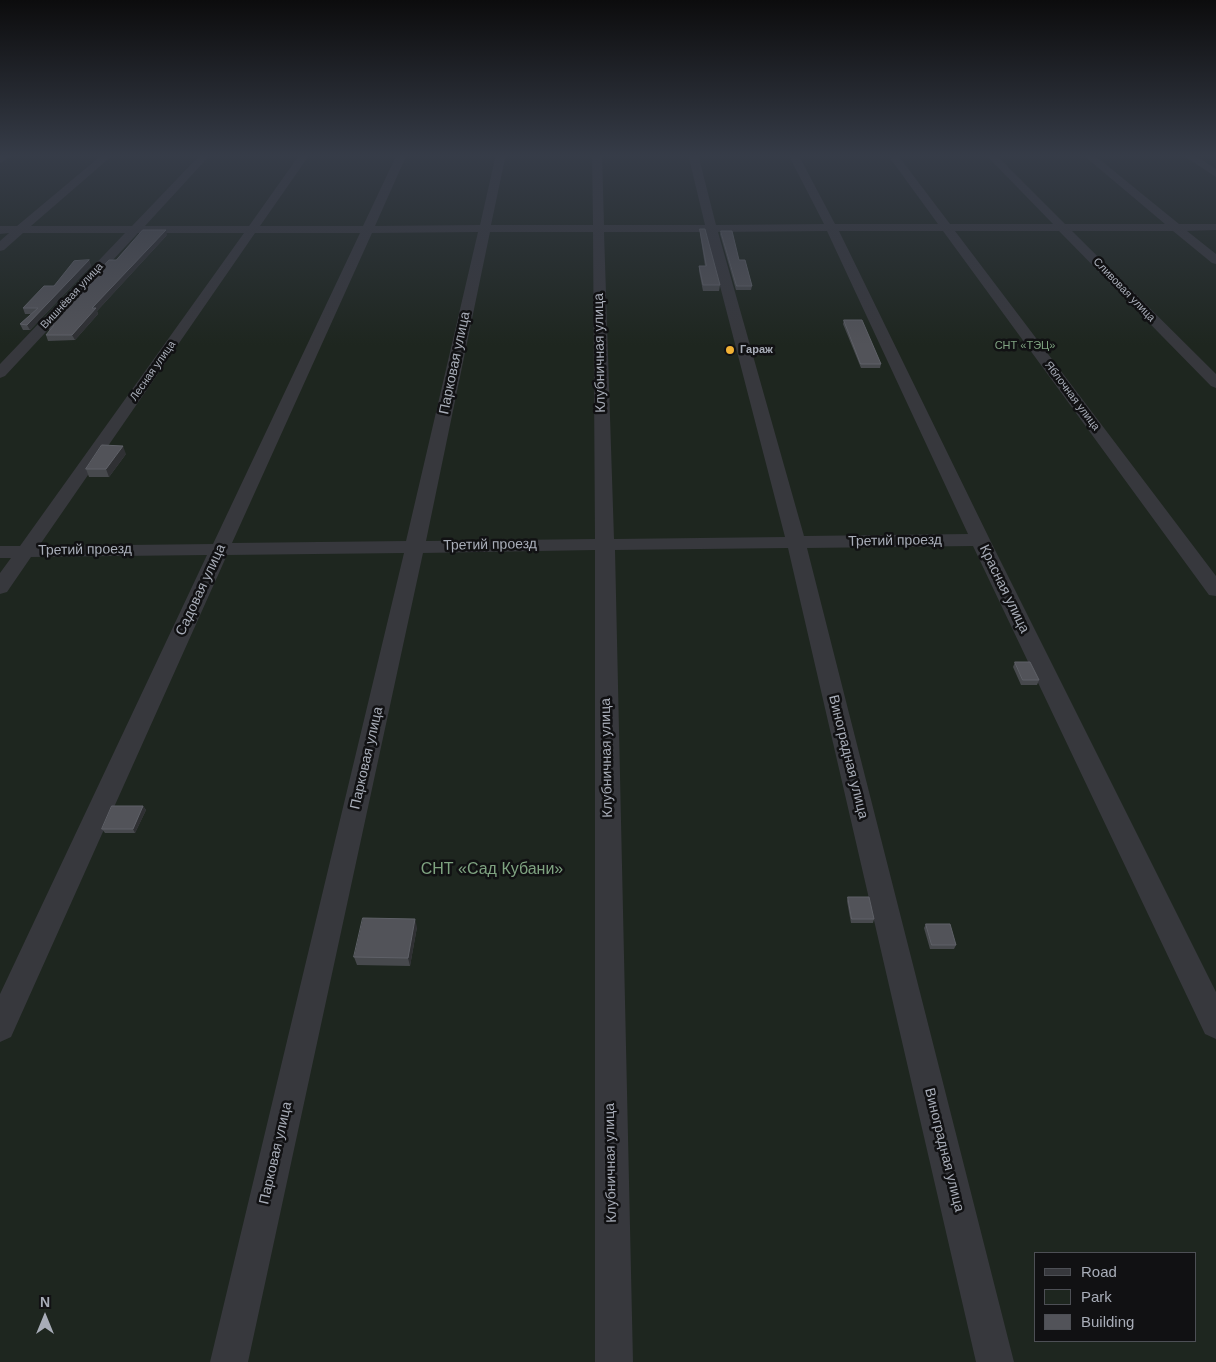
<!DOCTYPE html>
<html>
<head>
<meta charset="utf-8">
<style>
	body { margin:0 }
	#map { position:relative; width:1216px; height:1362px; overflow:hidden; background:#161618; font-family:Arial,sans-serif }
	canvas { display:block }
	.legend { position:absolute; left:1034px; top:1252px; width:162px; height:90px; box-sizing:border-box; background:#111113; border:1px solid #4d4f55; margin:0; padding:6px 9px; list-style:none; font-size:15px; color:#a8adb8 }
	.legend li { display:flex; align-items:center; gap:10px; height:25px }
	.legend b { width:25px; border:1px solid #4d4f55 }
	.north { position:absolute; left:20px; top:1292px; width:50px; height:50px; -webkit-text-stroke:4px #111113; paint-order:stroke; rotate:0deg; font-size:14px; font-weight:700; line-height:20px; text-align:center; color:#a8adb8 }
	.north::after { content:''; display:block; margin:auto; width:18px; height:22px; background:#a8adb8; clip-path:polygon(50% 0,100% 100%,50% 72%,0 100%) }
</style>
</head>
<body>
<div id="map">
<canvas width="1216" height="1362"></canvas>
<ul class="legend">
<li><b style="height:6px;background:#37383d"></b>Road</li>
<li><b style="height:14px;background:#1e261f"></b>Park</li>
<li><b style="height:14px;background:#525359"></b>Building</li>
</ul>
<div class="north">N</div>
</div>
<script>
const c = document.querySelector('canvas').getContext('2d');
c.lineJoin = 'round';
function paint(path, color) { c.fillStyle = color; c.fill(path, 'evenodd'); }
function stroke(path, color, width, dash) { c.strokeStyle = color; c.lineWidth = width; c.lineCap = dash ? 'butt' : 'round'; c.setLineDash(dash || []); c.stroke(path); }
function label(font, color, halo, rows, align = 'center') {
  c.font = font + ' Arial,sans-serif'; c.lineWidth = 5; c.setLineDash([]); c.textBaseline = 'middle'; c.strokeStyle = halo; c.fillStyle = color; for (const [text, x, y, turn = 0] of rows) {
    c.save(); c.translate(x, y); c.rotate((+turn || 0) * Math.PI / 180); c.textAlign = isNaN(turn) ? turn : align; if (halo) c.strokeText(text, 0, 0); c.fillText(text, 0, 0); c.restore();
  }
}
paint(new Path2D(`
	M0,154H1216V1362H0ZM1035,1253H1195V1341H1035Z`), '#1e261f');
paint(new Path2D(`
	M2,154H14L0,163V156Z
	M103,154H114L31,226H132L201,154H211L145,226H249L300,154H310L260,226H363L397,154H407L375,226L480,225L496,154H506L491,225H593L592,154H602L604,225H705L688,154H698L716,225L824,224L788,154H798L835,224H938L887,154H897L950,224H1053L985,154H995L1065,224H1165L1082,154H1093L1179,224H1216V230L1187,231L1216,254V264L1212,263L1173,231H1072L1216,374V388L1211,386L1059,231H955L1216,576V596L1209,595L943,231H839L990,540L1216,992V1039L1205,1034L973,546L807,548L1014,1362H976L788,548L615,550L633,1362H595V550L423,553L248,1362H210L404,553L227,555L11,1037L0,1042V994L207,555L31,557L7,592L0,594V573L11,558H0V546H20L244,233H138L5,376L0,378V364L125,233H23L4,250L0,251V241L9,233L0,234V226H17ZM827,231L968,534L804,536L718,232ZM478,232L406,541L232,543L372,233ZM490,232H593L595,539L426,541ZM604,232H706L785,537L614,539ZM255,233H360L213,544L39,546Z
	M1181,154H1193L1216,169V177Z`), '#37383d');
paint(new Path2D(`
	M700,229L720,285L719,291H703L699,271V266H705L700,234Z
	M721,231L739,260L752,286L751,290H736L720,234Z
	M167,235L97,311L98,314L75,340L48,341L46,335L50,331L47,325L116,260Z
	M89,260L91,266L30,330H23L20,324L31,314H25L23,308Z
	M844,320L881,364L880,368H861L843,324Z
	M126,454L109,477H89L86,469Z
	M1015,662L1039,680L1037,685H1021L1013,667Z
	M143,806L146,810L135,833H105L102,829Z
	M848,897L874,919L873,923H851L847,901Z
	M926,924L956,945L954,949H930L924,928Z
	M417,927L410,966L357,965L354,957Z`), '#47494d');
paint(new Path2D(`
	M166,230L167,235L97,311L98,314L75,340L72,335L92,308Z
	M89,260L91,266L30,330L27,325Z
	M123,446L126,454L109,477L106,469Z
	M143,806L146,810L135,833L133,829Z
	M415,919L417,927L410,966L408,958Z`), '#2f3033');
const building = new Path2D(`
	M700,229H705L720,285H703L699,266H706Z
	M143,230H166L92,308H96L72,335H46L54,325H47L109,260H116Z
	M721,231H732L739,260H745L752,286H737Z
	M89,260L27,325L20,324L38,308H23L44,286H54L74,261Z
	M844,320H862L881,364H861Z
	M102,445L123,446L106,469H86Z
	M1015,662H1030L1039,680H1023Z
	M112,806H143L133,829H102Z
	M848,897H869L874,919H852Z
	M363,918L415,919L408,958L354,957Z
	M926,924H950L956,945H932Z`);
paint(building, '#525359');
stroke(building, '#5f6168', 1);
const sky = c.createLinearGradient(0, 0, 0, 345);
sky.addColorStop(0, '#0c0c0d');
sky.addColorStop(0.45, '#363c48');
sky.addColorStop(1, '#363c4800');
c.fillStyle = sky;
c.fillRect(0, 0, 1216, 345);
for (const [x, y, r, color] of [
	[730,350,5,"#f2b134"]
]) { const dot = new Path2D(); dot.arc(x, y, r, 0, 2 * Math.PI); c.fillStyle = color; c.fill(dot); stroke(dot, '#111113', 2); }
label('11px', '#a8adb8', '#111113', [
	["Сливовая улица",1124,290,46],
	["Вишнёвая улица",72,296,-47],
	["Лесная улица",153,371,-55],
	["Яблочная улица",1072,396,53]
]);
label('11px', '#7fa381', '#111113', [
	["СНТ «ТЭЦ»",1025,346]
]);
label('bold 11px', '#a8adb8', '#111113', [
	["Гараж",740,350]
], 'left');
label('14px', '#a8adb8', '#111113', [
	["Клубничная улица",600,353,-91],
	["Парковая улица",455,363,-78],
	["Третий проезд",895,541,-1],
	["Третий проезд",490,545,-1],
	["Третий проезд",85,550,-1],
	["Красная улица",1004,589,64],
	["Садовая улица",201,590,-65],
	["Виноградная улица",848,757,76],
	["Парковая улица",367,758,-77],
	["Клубничная улица",607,758,-91],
	["Виноградная улица",944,1150,76],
	["Парковая улица",276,1153,-77],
	["Клубничная улица",611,1163,-91]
]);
label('16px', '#7fa381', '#111113', [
	["СНТ «Сад Кубани»",492,870]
]);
</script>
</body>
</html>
